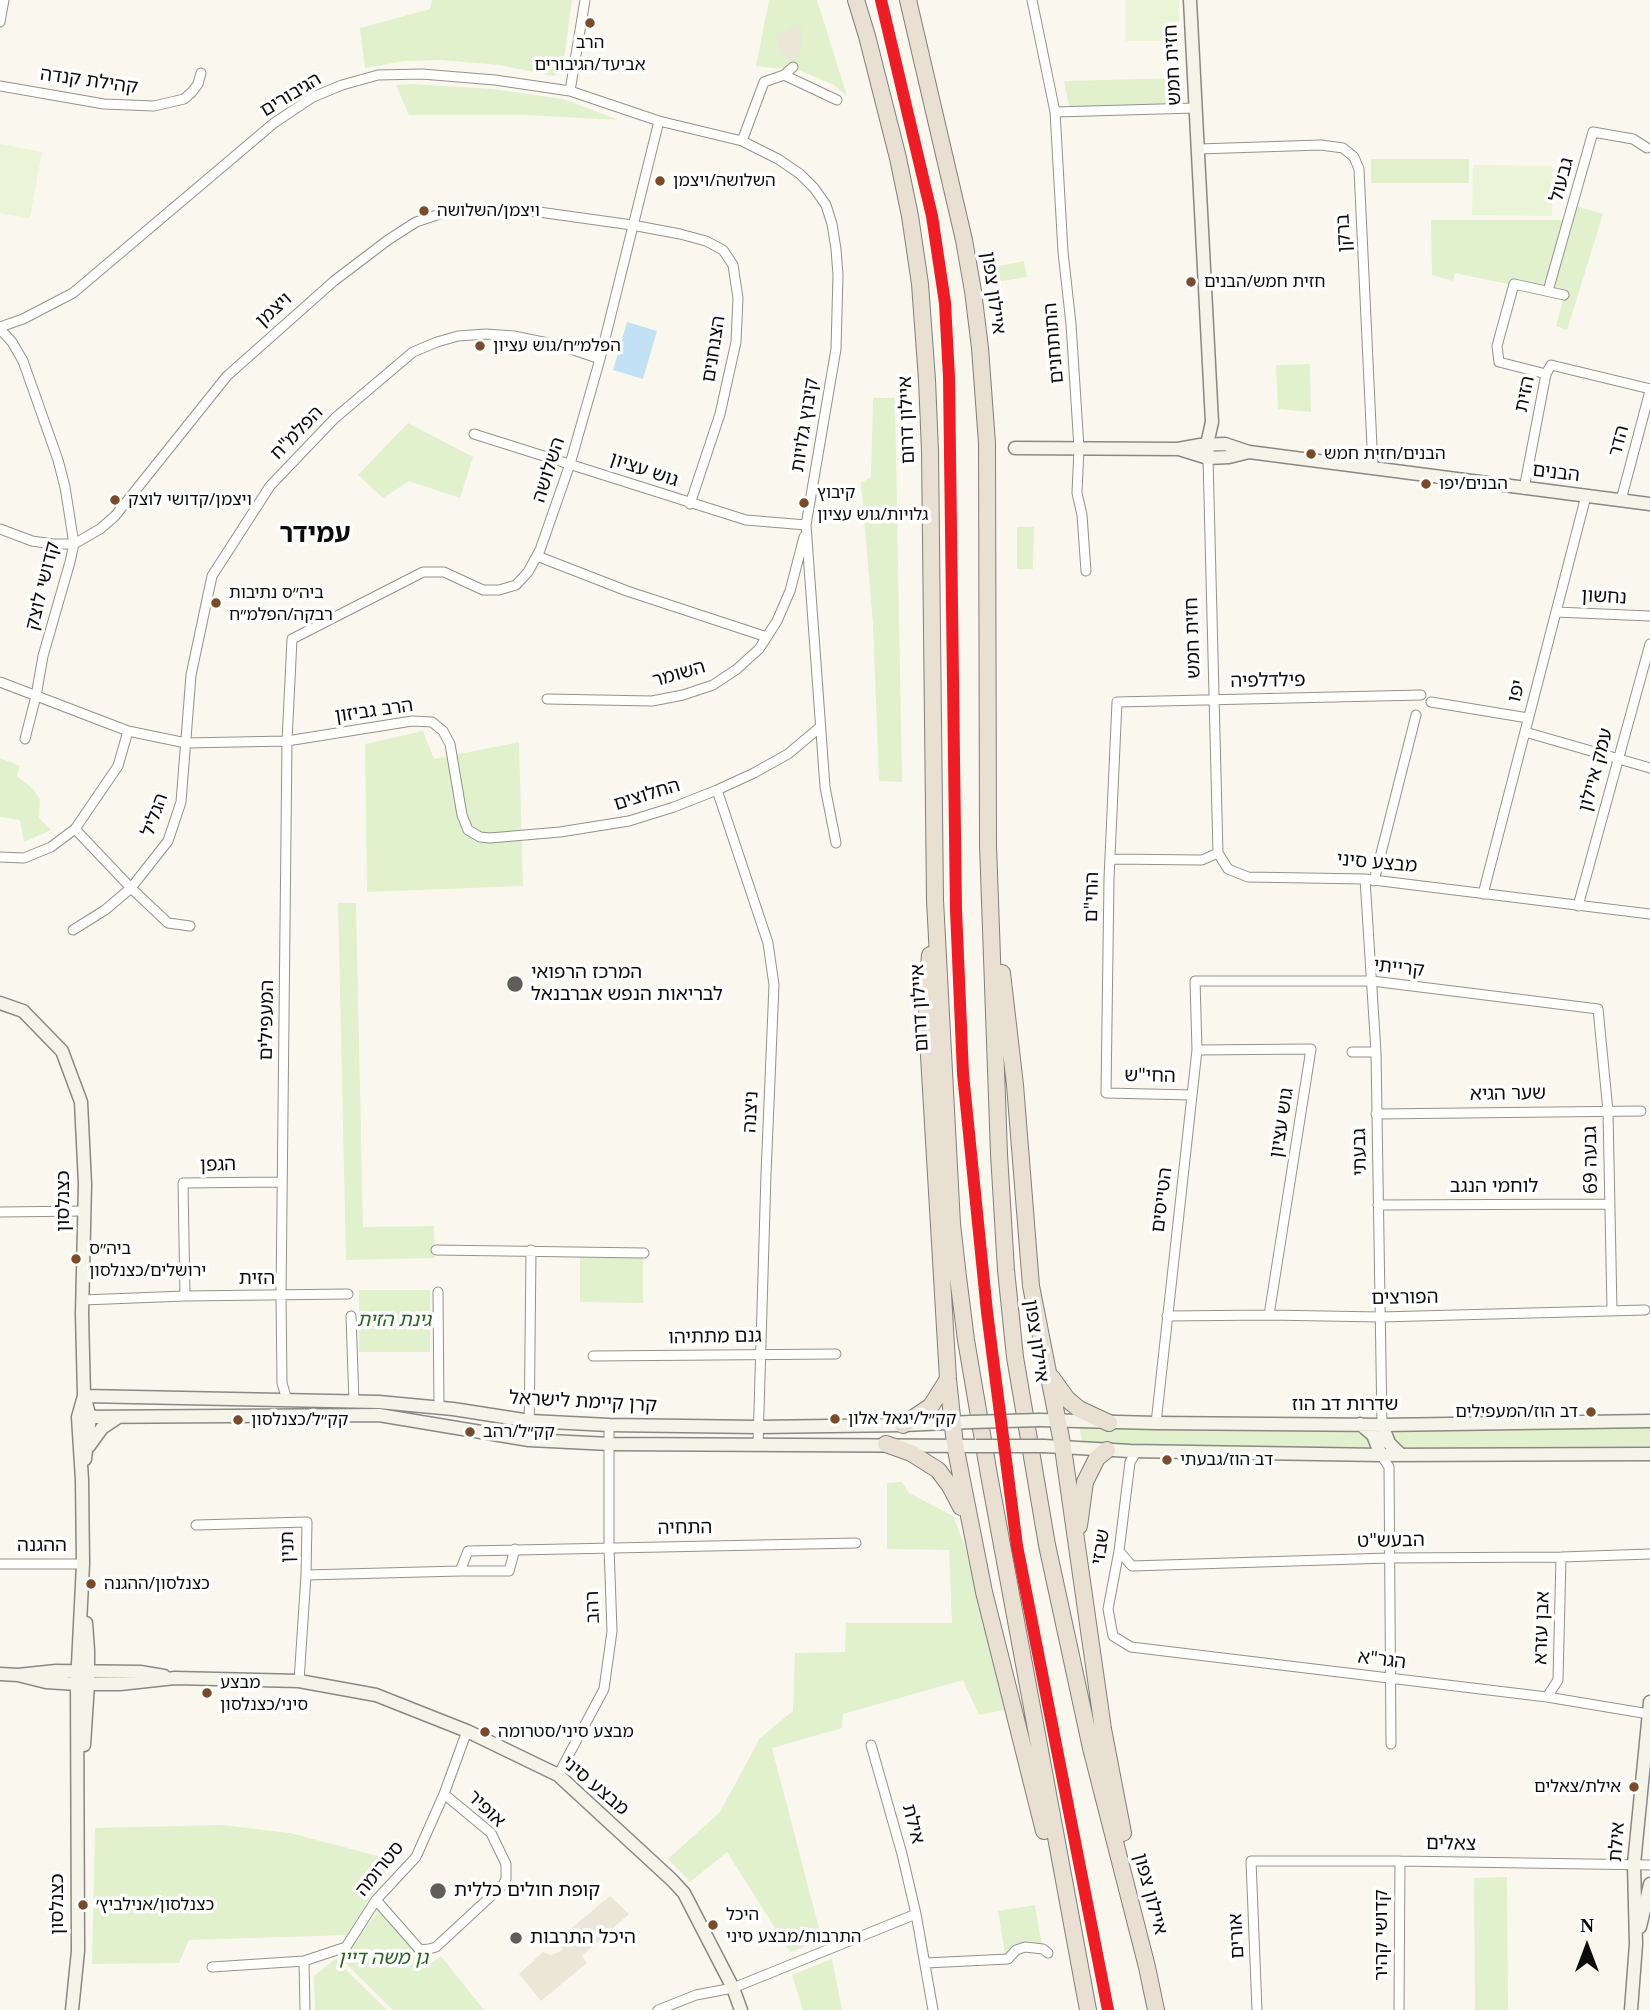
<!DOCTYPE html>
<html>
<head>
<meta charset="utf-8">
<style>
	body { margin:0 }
	#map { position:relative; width:1650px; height:2010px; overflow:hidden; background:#faf8ee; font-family:Georgia,serif }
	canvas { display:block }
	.north { position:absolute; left:1552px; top:1912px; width:70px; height:70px; -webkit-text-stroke:5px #fff; paint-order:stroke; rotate:0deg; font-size:19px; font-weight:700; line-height:28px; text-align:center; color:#0b0b0b }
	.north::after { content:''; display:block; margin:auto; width:24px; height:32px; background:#0b0b0b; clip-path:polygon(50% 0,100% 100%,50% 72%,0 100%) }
</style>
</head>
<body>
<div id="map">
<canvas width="1650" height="2010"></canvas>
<div class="north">N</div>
</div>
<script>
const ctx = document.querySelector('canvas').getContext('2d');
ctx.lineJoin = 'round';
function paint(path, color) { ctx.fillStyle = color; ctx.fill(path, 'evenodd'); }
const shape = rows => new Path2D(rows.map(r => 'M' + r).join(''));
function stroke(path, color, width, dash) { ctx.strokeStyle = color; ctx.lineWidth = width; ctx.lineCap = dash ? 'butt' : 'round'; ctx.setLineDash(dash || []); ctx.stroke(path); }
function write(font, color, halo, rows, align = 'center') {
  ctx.font = font + ' Georgia,"Noto Sans Hebrew",serif'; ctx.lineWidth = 7; ctx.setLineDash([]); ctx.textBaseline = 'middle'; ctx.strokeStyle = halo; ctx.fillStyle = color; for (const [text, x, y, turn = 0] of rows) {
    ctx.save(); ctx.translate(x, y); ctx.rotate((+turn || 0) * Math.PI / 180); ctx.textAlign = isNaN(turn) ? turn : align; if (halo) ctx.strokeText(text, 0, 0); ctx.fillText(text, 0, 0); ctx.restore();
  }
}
const green = shape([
	[432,0,572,0,563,67,559,73,553,76,499,65,441,60,404,61,365,68,360,28,430,9],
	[769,0,817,0,847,96,834,85,801,71,756,66],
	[1182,78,1183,103,1069,107,1064,81],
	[413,84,493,89,563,99,619,120,525,115,409,115,396,85],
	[1371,159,1469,159,1469,183,1371,183],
	[1573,205,1603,214,1567,330,1556,326,1564,296,1455,273,1453,281,1432,275,1431,220,1569,220],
	[1024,261,1027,277,997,282,994,267],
	[1310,364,1311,412,1278,409,1276,365],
	[873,398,895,398,902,782,879,781,873,624,861,483,871,477],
	[408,423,473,457,460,498,409,481,383,498,358,475],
	[1017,527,1034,527,1033,569,1017,569],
	[423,731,434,759,519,742,523,886,367,892,365,744],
	[0,758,20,766,17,776,32,788,40,799,39,818,51,830,24,842,20,820,0,817],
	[338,903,356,903,363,1227,434,1226,435,1258,346,1260],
	[580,1257,643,1258,643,1303,580,1302],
	[359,1290,430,1290,430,1352,359,1352],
	[1650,1421,1650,1454,1400,1454,1382,1425],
	[1079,1422,1360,1424,1381,1455,1083,1449],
	[902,1482,909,1493,953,1516,965,1546,1004,1710,979,1715,963,1680,843,1714,842,1728,772,1748,822,1940,790,1952,727,1852,690,1882,668,1859,720,1812,760,1738,793,1711,795,1653,845,1652,846,1623,952,1623,949,1550,887,1549,887,1483],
	[222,1825,290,1833,393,1860,347,1935,189,1940,179,1963,92,1964,95,1828],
	[1507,1877,1508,2010,1475,2010,1474,1878],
	[1035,1905,1042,1946,1030,1941,1014,1944,1005,1953,998,1911],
	[379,1910,429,1965,441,1956,484,2010,393,2010,342,1960],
	[335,1959,387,2010,315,2010,314,1976],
	[832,1959,842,2010,803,2010,792,1975]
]);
const pitch = shape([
	[1126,0,1179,0,1179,41,1126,41],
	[0,144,42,152,30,218,0,213],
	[1473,165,1552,166,1552,216,1472,215]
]);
const plaza = shape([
	[799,22,802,31,802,44,795,62,779,53,777,36],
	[610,1896,629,1914,582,1956,587,1963,541,2001,519,1974,543,1952,551,1955,561,1951,565,1943,563,1935]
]);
const water = shape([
	[627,322,657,331,643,379,613,370]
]);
const street = shape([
	[1032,0,1055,112,1063,252,1071,324,1079,448,1077,493,1082,515,1086,571],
	[0,22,4,0],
	[784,75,837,100],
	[0,86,104,104,154,106,184,99,192,92,198,84,201,73],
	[570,91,585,0],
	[1055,112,1195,108],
	[742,141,764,82,784,75,793,67],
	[1198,149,1321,145,1343,148,1354,157,1359,169,1373,468],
	[1548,291,1593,132,1633,139,1647,148],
	[0,327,23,319,73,293,274,123,313,97,342,85,378,75,422,74,495,80,570,91,659,121,742,141,778,159,800,174,814,188,826,205,832,224,836,249,838,275,836,349,806,525,825,787,836,843],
	[0,329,12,342,23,361,58,460,65,487,74,544,70,562,43,656,36,696,25,739],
	[1546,374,1499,362,1497,346,1514,284,1564,295],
	[474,434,746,520,806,525],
	[1208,458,1218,853],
	[1524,489,1546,374,1551,365,1650,389],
	[1621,500,1650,391],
	[0,529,32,541,53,544,74,544,100,529,115,516,227,376,334,281,388,240,416,222,443,213,481,209,539,212,632,225,680,234,706,241,723,250,733,265,738,298,736,342,720,414,690,504],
	[537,556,627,591,767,637],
	[1556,612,1650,616],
	[0,682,128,731,186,743,287,741,412,721,432,722,443,731,450,744,462,815,468,830,480,837,490,838,560,832,629,821,674,807,717,790,754,773,788,754,819,728],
	[547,699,652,701,683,695,713,685,737,669,759,649,777,621,790,591,804,537],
	[1431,702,1528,718],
	[1525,732,1650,768],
	[717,790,768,943,774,985,766,1174,758,1444],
	[75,829,131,888,168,923,190,926],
	[1218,853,1228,869,1248,877,1365,879,1650,914],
	[0,857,24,858,51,847,75,829,118,766,128,731],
	[1110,859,1202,860,1218,853],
	[1365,879,1376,1052,1382,1425],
	[1374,881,1416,715],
	[1483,894,1586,496],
	[1578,906,1650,644],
	[73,930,105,910,131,888,168,841,181,802,191,675,212,576,270,486,335,418,413,352,437,342,458,336,486,334,514,336,562,346,600,359],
	[1197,1050,1311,1049,1269,1315],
	[1352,1052,1376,1052],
	[1192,1095,1106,1093,1109,879,1117,702,1421,695],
	[1376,1114,1641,1111],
	[1378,1205,1609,1204],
	[0,1212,84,1211],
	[436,1250,644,1253],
	[438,1292,439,1408],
	[185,1296,183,1183,282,1182],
	[83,1300,185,1296,348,1294],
	[351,1316,354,1402],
	[1167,1316,1269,1315,1380,1317,1645,1310],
	[593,1356,836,1354],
	[287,1400,282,1383,281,1296,287,741,292,639,423,572,444,572,483,590,499,590,516,585,528,572,540,550,570,464,600,359,659,121],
	[1156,1423,1197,1050,1195,981,1372,981,1598,1009,1608,1111,1612,1310],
	[529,1440,531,1250],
	[1137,1451,1130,1462,1119,1551,1108,1609,1113,1636,1131,1647,1547,1697,1649,1714],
	[1381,1455,1389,1467,1391,1744],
	[196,1525,307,1522,306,1575,299,1681],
	[1119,1551,1132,1566,1389,1558,1561,1557,1650,1554],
	[0,1564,83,1564],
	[460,1571,509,1571,515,1549],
	[306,1575,460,1571,468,1551,856,1543],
	[1547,1697,1558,1680,1561,1557],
	[871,1745,902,1854,916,1914,933,2010],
	[558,1775,604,1689,612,1631,609,1547,609,1425],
	[376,1900,420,1950,429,1949,436,1947,503,1885,506,1879,506,1864,491,1833,444,1794],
	[304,1961,305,2010],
	[926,1963,1008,1959,1016,1950,1025,1947,1043,1949,1048,1953],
	[212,1967,304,1961,346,1947,376,1900,416,1857,444,1794,467,1731],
	[658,2010,696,1995,733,1988,916,1914],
	[1257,2010,1251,1861,1400,1861,1650,1865],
	[1399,2010,1400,1861]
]);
const secondary = shape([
	[1190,0,1212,422,1207,444,1208,458],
	[1015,448,1178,449,1200,445,1225,444,1249,452,1650,504],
	[1179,449,1208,458,1229,457,1249,452],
	[0,1003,23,1011,62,1051,81,1102,85,1184,82,1314,84,1396,90,1417,85,1459],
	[84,1396,379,1402,453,1409,530,1421,609,1425,758,1427,903,1425,971,1422],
	[78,1417,379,1415,529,1440,610,1444,976,1446],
	[1040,1420,1156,1423,1382,1425,1650,1421],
	[1360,1424,1373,1435,1381,1455],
	[1382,1425,1389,1443,1400,1454],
	[89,1446,102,1428,117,1418],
	[1044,1446,1130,1451,1381,1455,1650,1454],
	[0,1674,18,1675,56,1671,140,1672,164,1676],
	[18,1675,46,1682,77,1684,120,1684,175,1678,299,1681,376,1695,467,1731,558,1775,672,1880,684,1893,733,1988,741,2010],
	[84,1745,88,1684,88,1650,86,1623],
	[1640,1927,1650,1884],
	[72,2010,78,1951,77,1684,83,1564,82,1480,78,1417,84,1396],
	[1631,2010,1636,1944,1634,1864,1650,1702]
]);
const highway = shape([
	[856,0,867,36,898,158,910,216,920,284,927,380,930,451,935,900,952,1224,958,1277,966,1340,989,1475,1088,2010],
	[908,0,964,240,973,291,980,348,987,443,988,845,999,1154,1006,1270,1015,1357,1047,1545,1091,1748,1147,1967,1156,2010],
	[930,955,927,991,927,1022,948,1379,955,1445,984,1592,1044,1831],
	[1002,973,1015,1085,1031,1286,1063,1448,1103,1729,1123,1833],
	[1052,1378,1067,1399,1079,1409,1109,1423],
	[903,1425,931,1406,948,1379],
	[886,1444,911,1453,938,1470,950,1486,961,1507],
	[1079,1526,1085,1482,1097,1458,1107,1450]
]);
const secondaryBridge = shape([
	[971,1422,1040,1420],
	[976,1446,1044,1446]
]);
const rail1 = shape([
	[881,0,932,216,945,303,949,377,956,910,963,1074,987,1312,1017,1546,1108,2010]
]);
const markers = [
	[590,23,6,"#7a4b2a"],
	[660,181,6,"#7a4b2a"],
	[424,211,6,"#7a4b2a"],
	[1191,282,6,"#7a4b2a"],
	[480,346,6,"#7a4b2a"],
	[1311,454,6,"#7a4b2a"],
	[1426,484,6,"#7a4b2a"],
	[115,500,6,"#7a4b2a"],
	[804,503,6,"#7a4b2a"],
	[216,603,6,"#7a4b2a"],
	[515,984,9,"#5f5e5a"],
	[76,1259,6,"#7a4b2a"],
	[1591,1412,6,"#7a4b2a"],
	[835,1419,6,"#7a4b2a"],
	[238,1420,6,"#7a4b2a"],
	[470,1432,6,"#7a4b2a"],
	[1167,1460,6,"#7a4b2a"],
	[91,1584,6,"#7a4b2a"],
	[207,1693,6,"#7a4b2a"],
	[485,1732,6,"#7a4b2a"],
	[1634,1787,6,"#7a4b2a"],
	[438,1891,9,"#5f5e5a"],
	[83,1905,6,"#7a4b2a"],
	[713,1925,6,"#7a4b2a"],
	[516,1938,7,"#5f5e5a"]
];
const busNames = [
	["הרב",590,43,"center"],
	["אביעד/הגיבורים",590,65,"center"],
	["השלושה/ויצמן",673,181],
	["ויצמן/השלושה",437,211],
	["חזית חמש/הבנים",1204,282],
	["הפלמ״ח/גוש עציון",493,346],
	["הבנים/חזית חמש",1324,454],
	["הבנים/יפו",1439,484],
	["קיבוץ",817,493],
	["גלויות/גוש עציון",817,515],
	["ויצמן/קדושי לוצק",128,500],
	["ביה״ס נתיבות",229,593],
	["רבקה/הפלמ״ח",229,615],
	["ביה״ס",89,1249],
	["ירושלים/כצנלסון",89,1271],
	["דב הוז/המעפילים",1578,1412,"right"],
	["קק״ל/יגאל אלון",848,1419],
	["קק״ל/כצנלסון",251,1420],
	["קק״ל/רהב",483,1432],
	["דב הוז/גבעתי",1180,1460],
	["כצנלסון/ההגנה",104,1584],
	["מבצע",220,1683],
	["סיני/כצנלסון",220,1705],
	["מבצע סיני/סטרומה",498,1732],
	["אילת/צאלים",1621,1787,"right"],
	["כצנלסון/אנילביץ׳",96,1905],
	["היכל",726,1915],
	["התרבות/מבצע סיני",726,1937]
];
const streetNames = [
	["חזית חמש",1173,65,-93],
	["קהילת קנדה",89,81,8],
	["הגיבורים",291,95,-31],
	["גבעול",1562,180,-75],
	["ברקן",1344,233,-93],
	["איילון צפון",993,293,82],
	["ויצמן",274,310,-42],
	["התותחנים",1054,343,-95],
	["הצנחנים",714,349,-81],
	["הזית",1525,394,-78],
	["איילון דרום",907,420,-92],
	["קיבוץ גלויות",805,425,-81],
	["הפלמ\"ח",297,433,-46],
	["הדר",1619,441,-75],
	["השלושה",549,470,-72],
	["גוש עציון",644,470,19],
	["הבנים",1556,473,7],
	["קדושי לוצק",43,586,-76],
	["נחשון",1604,597,3],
	["חזית חמש",1193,638,-92],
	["השומר",679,674,-16],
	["פילדלפיה",1268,681,-1],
	["יפו",1517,691,-76],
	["הרב גביזון",374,711,-8],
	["עמק איילון",1596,770,-75],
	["החלוצים",647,795,-17],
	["הגליל",155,815,-70],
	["מבצע סיני",1377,863,5],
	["החי\"ם",1092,897,-89],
	["קרייתי",1399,968,6],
	["איילון דרום",920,1008,-93],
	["המעפילים",267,1020,-89],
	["החי\"ש",1150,1076,1],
	["שער הגיא",1508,1094,-1],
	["ניצנה",751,1112,-87],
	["גוש עציון",1282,1123,-81],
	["גבעתי",1360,1152,-91],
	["גבעה 69",1591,1160,-91],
	["הגפן",218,1165,-1],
	["לוחמי הנגב",1494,1187],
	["הטייסים",1162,1200,-83],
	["כצנלסון",64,1201,-90],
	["הזית",257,1279],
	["הפורצים",1405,1298,-1],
	["גנם מתתיהו",715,1337,-1],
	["איילון צפון",1036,1341,82],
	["קרן קיימת לישראל",583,1402,3],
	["שדרות דב הוז",1345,1405],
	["התחיה",685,1528,-1],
	["הבעש\"ט",1391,1541,-1],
	["ההגנה",42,1546],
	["תנין",288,1547,-91],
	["שבזי",1101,1547,-81],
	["רהב",593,1607,-92],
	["אבן עזרא",1542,1628,-88],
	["הגר\"א",1382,1660,7],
	["מבצע סיני",595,1786,40],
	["אופיר",486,1809,44],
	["אילת",913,1824,75],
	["אילת",1617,1842,-86],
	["צאלים",1451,1844,1],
	["סטרומה",380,1869,-51],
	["איילון צפון",1150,1894,75],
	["כצנלסון",58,1904,-90],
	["קדושי קהיר",1382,1935,-90],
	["אורים",1237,1936,-93]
];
const poiNames = [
	["המרכז הרפואי",531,973],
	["לבריאות הנפש אברבנאל",531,995],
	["קופת חולים כללית",454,1891],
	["היכל התרבות",530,1938]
];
const parkNames = [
	["גינת הזית",394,1321],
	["גן משה דיין",383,1959]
];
const districtNames = [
	["עמידר",315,535]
];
paint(green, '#e1f0cd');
paint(pitch, '#ebf4d7');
paint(plaza, '#eae7d9');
paint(water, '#c3e1f5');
stroke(street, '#93928d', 11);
stroke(secondary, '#898884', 15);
stroke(highway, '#807f7a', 18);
stroke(street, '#fefefc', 9);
stroke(secondary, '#f4f4e8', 12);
stroke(highway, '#eadfd3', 16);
stroke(secondaryBridge, '#898884', 15, []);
stroke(secondaryBridge, '#f4f4e8', 12);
stroke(rail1, '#ed1d26', 12);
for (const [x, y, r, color] of markers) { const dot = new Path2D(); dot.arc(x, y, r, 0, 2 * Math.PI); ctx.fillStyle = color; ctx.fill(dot); stroke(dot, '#fff', 2.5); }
write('17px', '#0b0b0b', '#fff', busNames, 'left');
write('19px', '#0b0b0b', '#fff', streetNames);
write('19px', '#0b0b0b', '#fff', poiNames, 'left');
write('italic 19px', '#25641a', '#fff', parkNames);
write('bold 26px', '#0b0b0b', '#fff', districtNames);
</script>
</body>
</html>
